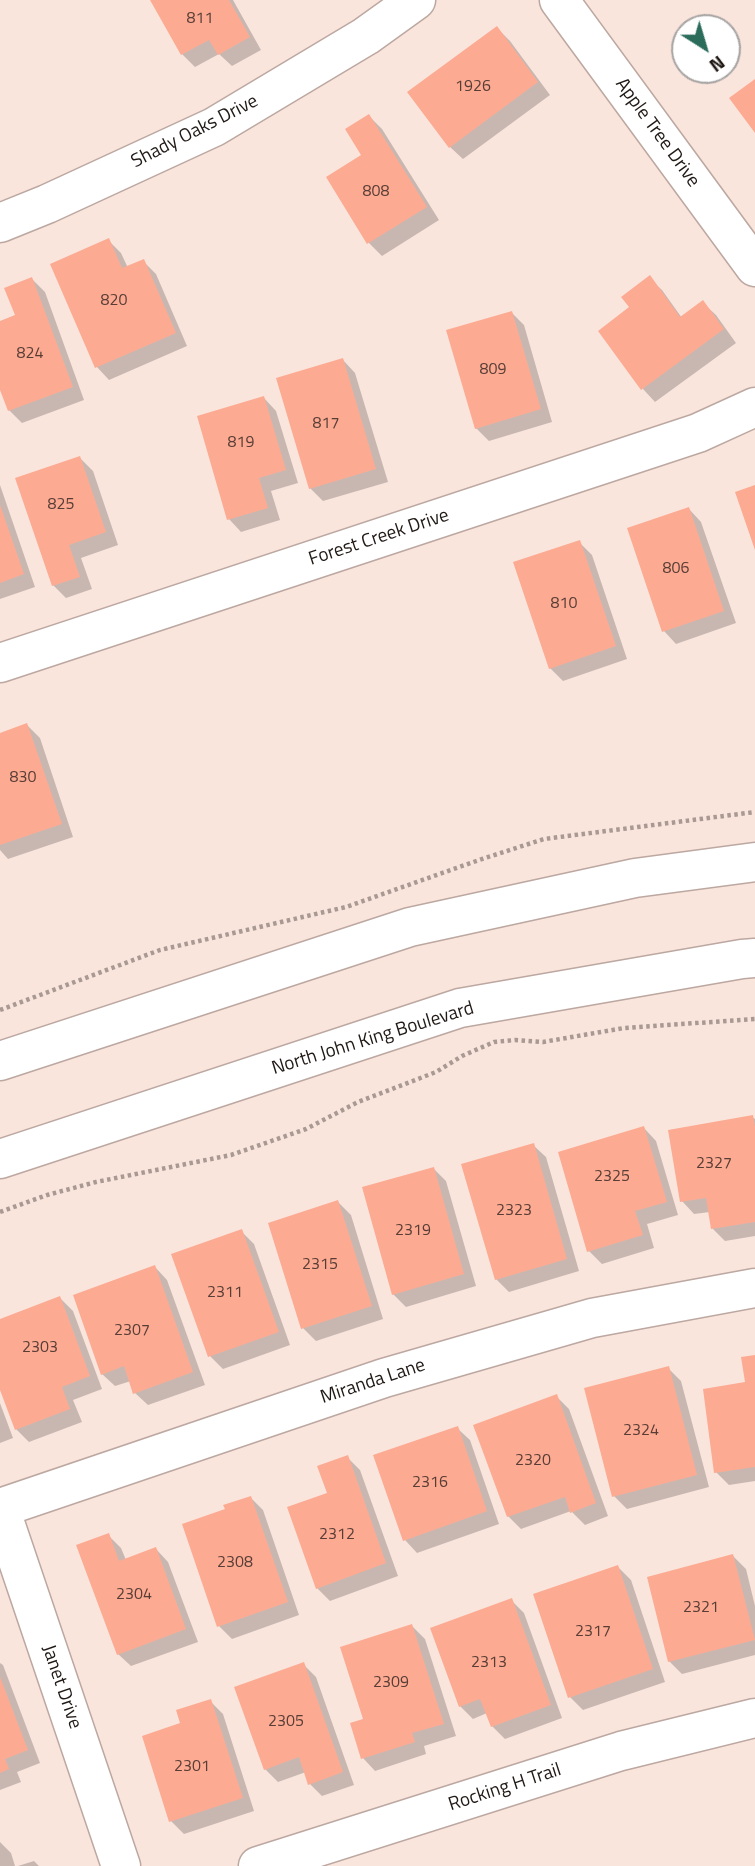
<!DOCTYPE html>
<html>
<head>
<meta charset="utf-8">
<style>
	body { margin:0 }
	#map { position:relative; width:755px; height:1866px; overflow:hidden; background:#fae5dd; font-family:"Titillium Web",sans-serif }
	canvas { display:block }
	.north { position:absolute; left:671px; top:14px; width:70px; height:70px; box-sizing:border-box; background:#fff; border:2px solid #a6a3a2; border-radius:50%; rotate:143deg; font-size:19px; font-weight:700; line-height:28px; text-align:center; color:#201916 }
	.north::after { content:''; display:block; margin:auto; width:24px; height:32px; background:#2b6c5b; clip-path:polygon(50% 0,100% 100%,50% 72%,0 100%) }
</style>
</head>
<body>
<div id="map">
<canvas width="755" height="1866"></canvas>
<div class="north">N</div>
</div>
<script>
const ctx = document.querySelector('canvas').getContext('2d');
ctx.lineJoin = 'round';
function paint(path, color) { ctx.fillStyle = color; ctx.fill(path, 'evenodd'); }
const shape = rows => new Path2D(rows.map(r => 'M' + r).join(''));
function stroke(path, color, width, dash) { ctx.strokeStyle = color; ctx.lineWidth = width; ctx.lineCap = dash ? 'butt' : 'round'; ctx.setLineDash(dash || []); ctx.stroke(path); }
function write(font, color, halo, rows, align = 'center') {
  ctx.font = font + ' "Titillium Web",sans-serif'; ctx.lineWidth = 5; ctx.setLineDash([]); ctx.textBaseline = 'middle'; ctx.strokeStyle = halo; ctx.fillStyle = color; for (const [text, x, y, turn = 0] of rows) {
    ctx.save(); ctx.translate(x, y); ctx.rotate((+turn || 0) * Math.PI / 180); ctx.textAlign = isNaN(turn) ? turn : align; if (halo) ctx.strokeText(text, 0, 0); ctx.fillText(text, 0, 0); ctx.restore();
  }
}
const shadow = shape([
	[152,0,233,0,261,50,232,66,219,54,195,67,182,54],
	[497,28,510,41,550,95,463,159,450,147],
	[369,116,382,129,439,220,382,256,369,243,328,178,363,155],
	[109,241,121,253,128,268,143,261,156,274,187,346,109,380,97,367],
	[649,278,662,290,682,318,703,303,716,315,736,343,655,402,643,389,600,332,632,308],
	[32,279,45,292,84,400,22,423,9,410,0,385,0,323,17,316],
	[511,312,524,325,552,422,489,441,476,428],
	[343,360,355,373,388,482,323,501,310,488],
	[264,398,276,411,298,483,271,491,280,520,241,532,229,519],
	[80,458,93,471,118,545,81,558,92,589,66,598,53,585],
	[0,485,35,587,0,599],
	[689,509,701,522,736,623,676,644,664,631],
	[579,542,592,555,627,659,563,681,550,668],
	[27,725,40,738,73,837,8,859,0,850,0,735],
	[752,1117,755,1119,755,1236,725,1241,713,1229,710,1212,694,1214,682,1201],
	[644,1128,656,1141,678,1215,647,1224,654,1248,602,1264,589,1251],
	[533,1145,546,1157,579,1271,509,1292,496,1279],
	[433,1168,446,1181,476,1286,406,1307,393,1294],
	[338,1202,351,1215,383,1319,316,1341,303,1328],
	[241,1231,254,1244,290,1345,223,1369,210,1356],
	[155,1267,167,1280,205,1385,148,1405,135,1393,131,1381,115,1386,102,1374],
	[60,1298,73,1311,102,1389,73,1400,82,1422,29,1442,16,1429,0,1385,0,1321],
	[755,1357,755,1481,729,1485,716,1472],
	[668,1368,681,1381,709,1487,627,1509,614,1496],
	[556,1396,569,1409,608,1516,585,1525,571,1511,521,1529,508,1516],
	[0,1403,13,1438,0,1443],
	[457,1428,470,1440,499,1524,417,1553,405,1540],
	[347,1457,360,1470,398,1576,330,1601,317,1588],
	[251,1498,263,1510,299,1615,232,1639,219,1626],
	[108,1535,121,1548,126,1560,156,1549,168,1562,198,1642,131,1666,118,1654],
	[733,1556,746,1569,755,1606,755,1655,682,1674,669,1661],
	[618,1567,631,1580,665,1682,583,1710,570,1697],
	[511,1600,524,1613,562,1718,505,1739,492,1726,487,1713,473,1719,460,1706],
	[412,1626,425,1639,456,1736,424,1746,426,1754,375,1771,363,1758,365,1720],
	[0,1663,3,1665,40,1763,17,1772,21,1782,0,1790],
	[303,1664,316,1677,354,1785,322,1796,310,1784,306,1772,278,1782,265,1769],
	[210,1701,223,1714,254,1811,184,1834,171,1821,182,1724],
	[0,1842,11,1853,15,1866,0,1866],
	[34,1861,39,1866,18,1866]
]);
const building = shape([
	[150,0,229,0,250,37,218,55,209,40,181,55],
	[497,26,538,82,449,148,407,92],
	[755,79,755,133,729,98],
	[369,114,427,207,367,244,326,177,361,155,345,129],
	[109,238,122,268,144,259,176,333,95,368,50,264],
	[650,275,680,317,703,300,724,329,641,390,598,331,629,307,621,297],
	[32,277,73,387,8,411,0,390,0,321,15,315,4,288],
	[512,311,541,409,475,429,446,330],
	[343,358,376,469,309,489,276,378],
	[264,396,286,470,259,478,268,508,227,520,197,416],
	[80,456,106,532,69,545,80,577,52,586,15,478],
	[755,485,755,550,735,492],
	[0,505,24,574,0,583],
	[689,507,724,611,662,632,627,528],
	[580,540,616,646,549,669,513,562],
	[27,723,62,824,0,845,0,733],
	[753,1115,755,1127,755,1222,711,1229,706,1198,680,1202,668,1130],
	[644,1126,667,1202,635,1211,643,1235,587,1252,558,1152],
	[534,1143,567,1259,495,1280,461,1164],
	[434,1167,464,1274,392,1295,362,1187],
	[338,1200,372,1306,301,1329,268,1223],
	[242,1229,279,1332,208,1357,171,1254],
	[155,1265,193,1372,133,1394,124,1366,101,1375,73,1295],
	[60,1296,90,1376,62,1387,70,1409,15,1430,0,1390,0,1319],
	[755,1355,755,1467,714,1473,703,1389,745,1382,741,1357],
	[669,1366,697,1475,612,1497,584,1388],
	[557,1394,596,1503,570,1513,565,1497,507,1517,473,1425],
	[458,1426,487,1511,403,1541,373,1455],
	[348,1455,386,1563,316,1589,287,1507,327,1493,317,1466],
	[251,1496,288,1602,217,1627,182,1524,225,1509,223,1505],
	[109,1533,119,1561,156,1547,186,1629,117,1655,76,1545],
	[733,1554,755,1640,668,1662,647,1577],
	[618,1565,653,1669,568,1698,533,1594],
	[512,1598,551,1705,491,1727,480,1699,459,1707,430,1628],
	[412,1624,444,1724,412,1733,415,1742,361,1759,350,1723,363,1719,340,1647],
	[304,1662,343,1772,308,1785,299,1757,264,1770,234,1687],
	[0,1677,28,1750,5,1759,9,1769,0,1773],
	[211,1699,243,1798,169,1822,142,1736,180,1723,176,1710]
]);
const path = shape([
	[0,1010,160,950,346,907,482,859,544,839,755,812],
	[0,1212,47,1195,96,1182,231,1155,306,1129,358,1102,436,1072,462,1056,494,1042,515,1040,543,1042,624,1028,755,1019]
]);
const minor = shape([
	[559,0,755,267],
	[0,223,47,204,214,127,366,36,416,0],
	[0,663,698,433,755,407],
	[121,1866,0,1508,384,1378,592,1318,755,1288],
	[258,1866,621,1751,755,1718]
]);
const major = shape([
	[0,1061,410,927,635,878,755,862],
	[0,1159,460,1008,742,959,755,958]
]);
const numberNames = [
	["811",200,19],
	["1926",473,87],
	["808",376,192],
	["820",114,301],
	["824",30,354],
	["809",493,370],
	["817",326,424],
	["819",241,443],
	["825",61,505],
	["806",676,569],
	["810",564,604],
	["830",23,778],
	["2327",714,1164],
	["2325",612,1177],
	["2323",514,1211],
	["2319",413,1231],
	["2315",320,1265],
	["2311",225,1293],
	["2307",132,1331],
	["2303",40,1348],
	["2324",641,1431],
	["2320",533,1461],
	["2316",430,1483],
	["2312",337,1535],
	["2308",235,1563],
	["2304",134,1595],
	["2321",701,1608],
	["2317",593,1632],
	["2313",489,1663],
	["2309",391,1683],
	["2305",286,1722],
	["2301",192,1767]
];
const streetNames = [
	["Shady Oaks Drive",195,132,-27],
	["Apple Tree Drive",657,133,54],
	["Forest Creek Drive",379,538,-18],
	["North John King Boulevard",373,1039,-17],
	["Miranda Lane",373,1382,-18],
	["Janet Drive",61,1687,71],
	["Rocking H Trail",505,1788,-18]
];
paint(shadow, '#0003');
paint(building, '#fcaa92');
stroke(minor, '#bca8a1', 41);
stroke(major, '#bca8a1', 41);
stroke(path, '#a89993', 4.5, [3.5, 3.5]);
stroke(minor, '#fff', 38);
stroke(major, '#fff', 38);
write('16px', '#573d35', null, numberNames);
write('19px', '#201916', '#fff', streetNames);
</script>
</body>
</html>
